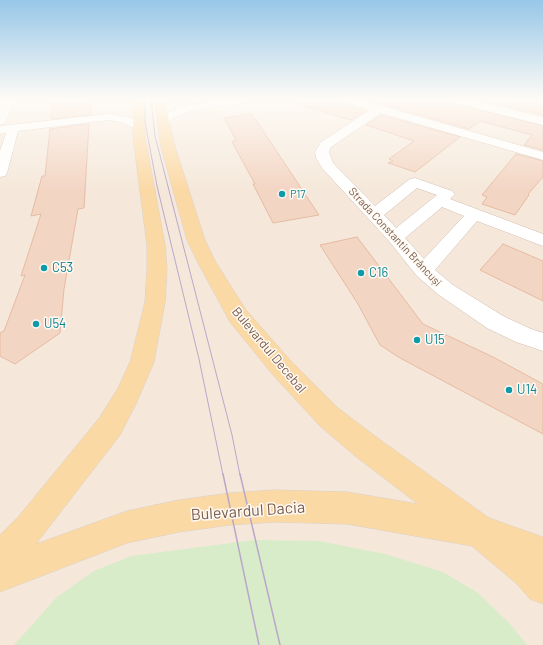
<!DOCTYPE html>
<html>
<head>
<meta charset="utf-8">
<style>
	body { margin:0 }
	canvas { display:block; background:#fdf6ec }
</style>
</head>
<body>
<canvas width="543" height="645"></canvas>
<script>
const ctx = document.querySelector('canvas').getContext('2d');
ctx.lineJoin = 'round';
function paint(path, color) { ctx.fillStyle = color; ctx.fill(path, 'evenodd'); }
const shape = rows => new Path2D(rows.map(r => 'M' + r).join(''));
function stroke(path, color, width, dash) { ctx.strokeStyle = color; ctx.lineWidth = width; ctx.lineCap = dash ? 'butt' : 'round'; ctx.setLineDash(dash || []); ctx.stroke(path); }
function write(font, color, halo, rows, align = 'center') {
  ctx.font = font + ' Barlow,sans-serif'; ctx.lineWidth = 3; ctx.setLineDash([]); ctx.textBaseline = 'middle'; ctx.strokeStyle = halo; ctx.fillStyle = color; for (const [text, x, y, turn = 0] of rows) {
    ctx.save(); ctx.translate(x, y); ctx.rotate((+turn || 0) * Math.PI / 180); ctx.textAlign = isNaN(turn) ? turn : align; if (halo) ctx.strokeText(text, 0, 0); ctx.fillText(text, 0, 0); ctx.restore();
  }
}
const residential = shape([
	[0,99,543,99,543,645,0,645]
]);
const green = shape([
	[254,540,319,541,385,554,443,572,478,593,510,624,527,645,14,645,57,597,94,571,131,556]
]);
const building = shape([
	[53,99,91,99,90,115,51,119,53,99],
	[300,99,338,99,340,102,366,111,351,120,299,105,300,99],
	[364,99,445,99,447,102,543,126,543,150,524,145,532,135,480,121,469,129,364,99],
	[474,99,543,99,543,115,474,99],
	[252,114,295,179,319,215,273,223,253,184,255,184,232,142,236,140,224,118,252,114],
	[381,115,460,137,415,172,388,163,393,161,389,159,414,141,366,125,381,115],
	[89,124,84,208,78,209,64,289,60,333,15,364,0,356,0,333,4,331,25,275,21,276,41,214,31,216,42,176,45,176,50,129,89,124],
	[516,154,543,161,543,177,528,194,529,195,515,215,482,204,487,197,482,195,516,154],
	[357,237,423,324,493,357,543,384,543,434,400,358,380,345,358,304,320,245,357,237],
	[503,244,543,261,543,301,480,270,503,244]
]);
const street = shape([
	[4,99,14,99,6,121,4,123,0,125,0,107,4,99],
	[225,99,254,99,249,102,191,111,173,118,167,125,163,126,159,125,157,122,165,114,184,106,225,99],
	[339,99,357,99,543,152,543,160,381,113,331,147,329,152,333,163,375,206,410,179,415,178,452,191,455,194,450,199,543,234,543,246,477,221,435,270,453,285,503,316,531,329,543,333,543,351,516,342,487,328,439,295,417,276,389,241,322,168,316,158,315,152,321,142,370,110,340,101,339,99],
	[417,188,437,195,396,228,384,215,417,188],
	[442,207,464,216,424,259,405,238,442,207],
	[446,99,466,99,543,117,543,125,447,101,446,99],
	[109,114,128,117,142,123,144,126,142,129,138,130,121,122,109,120,18,131,7,173,5,176,0,177,0,151,6,133,0,134,0,126,109,114]
]);
const primary = shape([
	[134,99,144,99,145,137,165,245,167,269,165,302,154,362,136,404,120,435,36,544,127,511,179,500,230,493,274,490,347,492,418,504,355,456,320,426,273,375,230,322,197,261,187,240,161,147,154,99,164,99,175,147,205,240,215,261,246,310,291,361,338,408,375,436,489,518,543,537,543,604,530,599,517,584,472,546,347,524,274,522,230,525,179,532,127,543,0,592,0,535,19,516,100,417,118,388,130,362,145,302,147,269,147,245,133,137,134,99]
]);
const tramFar1 = shape([
	[145,99,145,122,157,186,199,359,223,475],
	[151,99,155,136,232,435,240,475]
]);
const tram = shape([
	[223,474,259,645],
	[240,474,280,645]
]);
const markers = [
	[282,194,4,"#0f9aa8"],
	[44,268,4,"#0f9aa8"],
	[361,273,4,"#0f9aa8"],
	[36,324,4,"#0f9aa8"],
	[417,340,4,"#0f9aa8"],
	[509,390,4,"#0f9aa8"]
];
const farCulturenames = [
	["P17",290,194]
];
const farStreetnames = [
	["Strada Constantin Brâncuși",395,237,47]
];
const cultureNames = [
	["C53",52,268],
	["C16",369,273],
	["U54",44,324],
	["U15",425,340],
	["U14",517,390]
];
const streetNames = [
	["Bulevardul Decebal",269,350,50]
];
const nearStreetnames = [
	["Bulevardul Dacia",248,511,-4]
];
paint(residential, '#f5e8da');
paint(green, '#d8ecc9');
paint(building, '#f3d5c3');
stroke(building, '#e6bba3', 1);
stroke(street, '#d1beb0', 1);
stroke(primary, '#dad1cd', 1);
paint(street, '#fff');
paint(primary, '#fbd9a5');
stroke(tramFar1, '#b9a8c9', 1);
stroke(tram, '#b9a8c9', 1.5);
const sky = ctx.createLinearGradient(0, 0, 0, 190);
sky.addColorStop(0, '#97c7e8');
sky.addColorStop(0.52, '#fefbf6');
sky.addColorStop(1, '#fefbf600');
ctx.fillStyle = sky;
ctx.fillRect(0, 0, 543, 190);
for (const [x, y, r, color] of markers) { const dot = new Path2D(); dot.arc(x, y, r, 0, 2 * Math.PI); ctx.fillStyle = color; ctx.fill(dot); stroke(dot, '#fffaf3', 1.5); }
write('11px', '#0d838f', '#fffaf3', farCulturenames, 'left');
write('11px', '#7a5c4d', '#fffaf3', farStreetnames);
write('13px', '#0d838f', '#fffaf3', cultureNames, 'left');
write('13px', '#7a5c4d', '#fffaf3', streetNames);
write('16px', '#7a5c4d', '#fffaf3', nearStreetnames);
</script>
</body>
</html>
